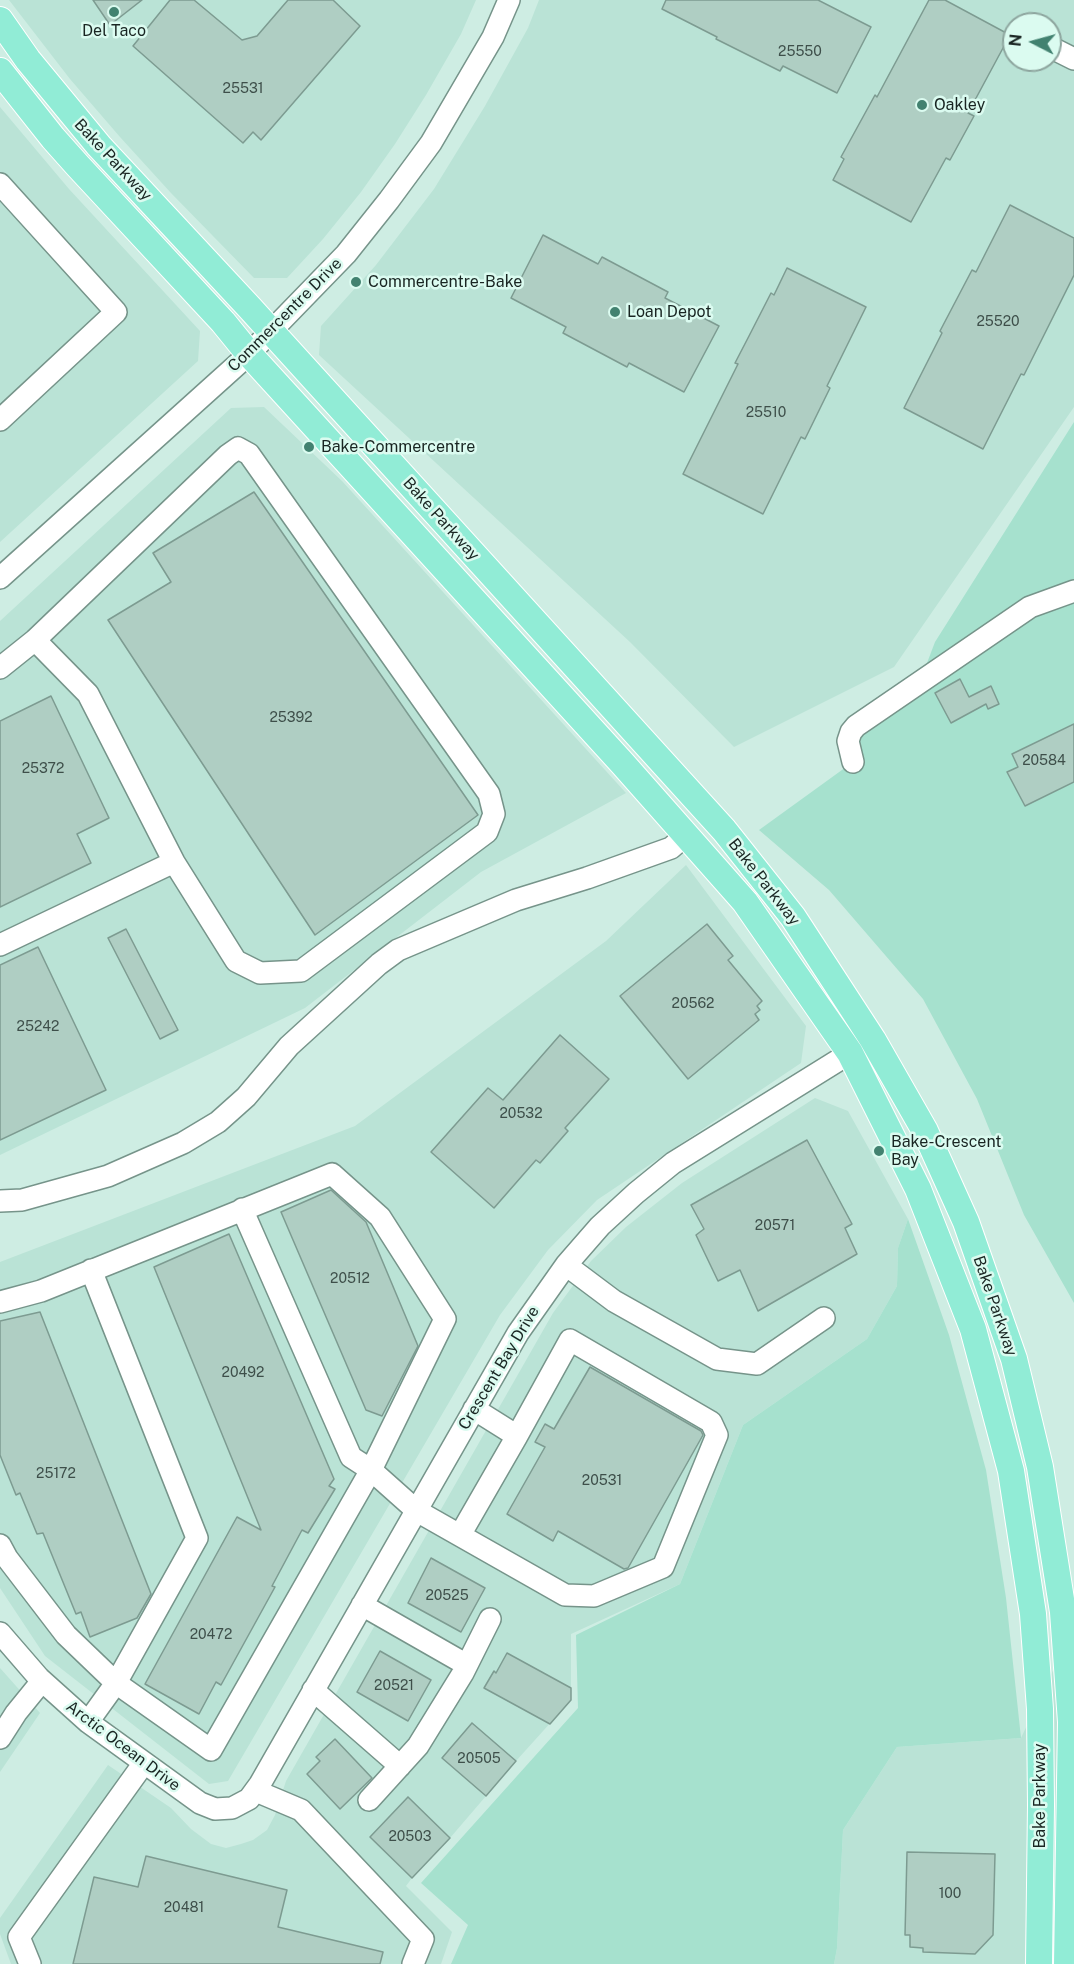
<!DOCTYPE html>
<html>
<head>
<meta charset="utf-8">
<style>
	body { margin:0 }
	#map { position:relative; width:1074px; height:1964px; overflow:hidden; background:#ceede3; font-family:"Public Sans",sans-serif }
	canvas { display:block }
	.north { position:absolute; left:1002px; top:12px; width:60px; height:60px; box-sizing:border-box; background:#dbfbf0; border:2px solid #8da59e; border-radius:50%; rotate:276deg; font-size:16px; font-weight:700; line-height:24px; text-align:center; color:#192522 }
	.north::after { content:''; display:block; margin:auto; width:21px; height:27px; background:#428270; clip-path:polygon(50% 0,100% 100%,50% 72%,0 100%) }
</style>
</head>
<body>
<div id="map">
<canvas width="1074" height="1964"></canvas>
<div class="north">N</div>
</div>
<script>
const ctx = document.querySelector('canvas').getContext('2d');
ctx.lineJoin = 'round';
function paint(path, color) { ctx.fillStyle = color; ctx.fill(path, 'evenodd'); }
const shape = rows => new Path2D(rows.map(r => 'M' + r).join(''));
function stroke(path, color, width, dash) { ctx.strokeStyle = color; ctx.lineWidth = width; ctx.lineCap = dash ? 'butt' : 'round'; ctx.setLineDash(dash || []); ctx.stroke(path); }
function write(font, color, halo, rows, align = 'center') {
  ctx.font = font + ' "Public Sans",sans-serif'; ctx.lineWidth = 5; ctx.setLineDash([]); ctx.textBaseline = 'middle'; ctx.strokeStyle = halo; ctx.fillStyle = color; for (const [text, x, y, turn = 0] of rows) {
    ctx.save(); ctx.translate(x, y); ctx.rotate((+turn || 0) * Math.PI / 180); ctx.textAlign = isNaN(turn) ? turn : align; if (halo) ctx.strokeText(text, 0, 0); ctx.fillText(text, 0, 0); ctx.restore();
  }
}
const built = shape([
	[9,0,476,0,461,34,426,95,395,144,361,192,323,239,287,278,254,278,171,193,120,137,70,79],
	[539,0,1074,0,1074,407,894,667,734,747,630,642,319,355,321,326,376,265,434,189,485,106,528,28],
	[1014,24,1050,24,1050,60,1014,60],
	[0,107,69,189,200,331,198,361,0,542],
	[264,407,342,481,626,793,481,872,305,1008,0,1155,0,621,231,408],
	[686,865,806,1026,801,1063,597,1200,548,1250,500,1315,228,1781,209,1784,45,1656,0,1588,0,1262,355,1126,606,941],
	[815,1098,848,1111,908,1219,898,1248,897,1286,867,1339,743,1425,680,1584,571,1634,571,1700,516,1761,450,1838,412,1878,406,1886,452,1932,441,1964,11,1964,0,1934,0,1918,108,1765,171,1808,191,1829,211,1844,226,1848,241,1844,253,1840,267,1830,275,1815,286,1781,553,1313,591,1261,626,1227,682,1183],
	[1074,1626,1074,1964,834,1964,837,1948,843,1830,897,1747,1021,1738],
	[0,1668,40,1713,0,1772]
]);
const green = shape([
	[1074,422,1074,1303,1024,1215,977,1099,923,999,829,890,759,830,853,762,848,741,919,684,935,642],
	[908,1219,949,1335,986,1470,1006,1598,1021,1738,897,1747,843,1830,837,1948,834,1964,451,1964,468,1925,421,1883,578,1708,576,1635,680,1584,743,1425,867,1339,897,1286,898,1248]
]);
const building = shape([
	[93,0,142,0,110,25,93,0],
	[170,0,194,0,242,40,257,36,288,0,333,0,360,26,261,140,253,132,243,143,133,46,170,0],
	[666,0,818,0,871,27,837,93,783,66,780,71,716,39,717,37,662,9,666,0],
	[929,0,945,0,1010,35,968,113,974,116,950,160,946,158,911,222,833,180,844,159,841,157,875,95,877,97,929,0],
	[1010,205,1074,238,1074,275,1024,375,1021,374,983,449,904,408,942,333,940,331,972,270,976,272,1010,205],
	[543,235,598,264,602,257,668,292,665,298,719,326,684,392,629,363,627,367,563,333,566,327,511,298,543,235],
	[787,268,866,307,827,386,830,388,805,439,801,437,763,514,683,474,738,364,735,363,749,336,771,293,774,295,787,268],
	[254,492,478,815,315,935,108,620,171,582,153,553,254,492],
	[960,679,969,697,991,686,999,704,988,709,986,704,951,723,935,693,960,679],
	[51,696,109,818,77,834,91,863,0,907,0,721,51,696],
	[1074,724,1074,782,1025,806,1007,772,1018,767,1012,754,1074,724],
	[707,924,733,956,728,960,762,1001,757,1006,760,1010,755,1014,759,1020,688,1079,620,996,707,924],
	[126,929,178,1030,160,1039,108,938,126,929],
	[38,947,106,1090,0,1140,0,965,38,947],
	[560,1035,609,1079,565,1128,568,1131,540,1163,536,1160,494,1208,431,1152,488,1088,503,1100,560,1035],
	[807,1140,852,1224,845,1228,857,1254,758,1311,740,1270,718,1281,696,1235,704,1229,691,1205,807,1140],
	[331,1190,366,1222,418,1346,382,1416,366,1410,281,1212,331,1190],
	[229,1234,334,1479,329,1486,335,1489,308,1533,302,1530,272,1586,275,1587,221,1685,216,1682,199,1714,145,1684,237,1517,261,1530,154,1267,229,1234],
	[40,1312,151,1594,137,1618,90,1637,81,1612,76,1614,43,1533,37,1534,20,1493,16,1495,0,1455,0,1321,40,1312],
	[590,1367,701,1431,703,1435,628,1568,624,1569,558,1531,553,1541,507,1514,545,1447,535,1442,545,1424,554,1429,590,1367],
	[431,1558,485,1588,461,1632,408,1603,431,1558],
	[380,1651,431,1680,408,1721,357,1692,380,1651],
	[507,1653,571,1688,571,1700,550,1724,484,1688,494,1671,496,1673,507,1653],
	[472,1723,516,1761,486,1796,442,1758,472,1723],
	[335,1739,372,1778,340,1809,307,1774,320,1761,316,1757,335,1739],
	[408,1797,450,1838,412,1878,370,1837,408,1797],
	[907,1852,995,1854,993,1935,975,1954,923,1952,923,1948,910,1947,910,1935,905,1935,907,1852],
	[146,1856,287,1890,278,1927,383,1952,380,1964,73,1964,94,1877,138,1887,146,1856]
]);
const minor = shape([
	[1050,47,1074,59],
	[0,184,116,312,0,420],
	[0,578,249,354,346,254,389,200,431,143,493,37,509,0],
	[0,668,35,640,228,455,238,448,249,454,489,794,494,814,487,832,301,971,260,973,236,961,174,862,88,694,35,640],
	[853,762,848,741,851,732,856,726,1030,607,1074,591],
	[0,945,174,862],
	[0,1201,22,1200,108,1176,183,1143,218,1122,246,1097,289,1046,379,964,398,950,516,900,587,878,671,848,686,835],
	[242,1209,351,1457,371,1470,417,1511,565,1595,594,1596,663,1567,717,1435,711,1422,570,1340,517,1436],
	[566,1265,614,1301,717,1359,757,1364,824,1318],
	[0,1302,41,1291,332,1174,380,1217,445,1319,371,1470,211,1750,116,1683,66,1635,7,1558,0,1545],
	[460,1535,517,1436,474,1409],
	[362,1605,467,1665],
	[0,1633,39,1678,88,1722,200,1803,215,1809,232,1808,249,1799,260,1784,518,1333,566,1265,600,1226,636,1193,673,1163,850,1053],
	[313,1690,400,1766],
	[88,1722,116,1683,197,1538,91,1270],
	[0,1738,16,1713,42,1681],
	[256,1791,301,1810,423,1939,413,1964],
	[369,1800,418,1746,463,1673,490,1619],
	[30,1964,19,1937,144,1763]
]);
const major = shape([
	[0,20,28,60,99,146,249,307,724,830,793,917,873,1040,925,1131,966,1222,1014,1359,1040,1467,1063,1612,1071,1722,1067,1964],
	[0,71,53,138,78,166,223,322,249,354,623,764,745,902,850,1053,918,1189,973,1329,1011,1471,1033,1614,1040,1709,1041,1805,1039,1964]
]);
const markers = [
	[114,12,6,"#428270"],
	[922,105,6,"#428270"],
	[356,282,6,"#428270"],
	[615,312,6,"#428270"],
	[309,447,6,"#428270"],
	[879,1151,6,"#428270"]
];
const numberNames = [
	["25550",800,52],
	["25531",243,89],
	["25520",998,322],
	["25510",766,413],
	["25392",291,718],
	["20584",1044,761],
	["25372",43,769],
	["20562",693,1004],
	["25242",38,1027],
	["20532",521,1114],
	["20571",775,1226],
	["20512",350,1279],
	["20492",243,1373],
	["25172",56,1474],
	["20531",602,1481],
	["20525",447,1596],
	["20472",211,1635],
	["20521",394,1686],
	["20505",479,1759],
	["20503",410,1837],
	["100",950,1894],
	["20481",184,1908]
];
const poiNames = [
	["Del Taco",114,31,"center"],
	["Oakley",934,105],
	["Commercentre-Bake",368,282],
	["Loan Depot",627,312],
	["Bake-Commercentre",321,447],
	["Bake-Crescent",891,1142],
	["Bay",891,1160]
];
const streetNames = [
	["Bake Parkway",113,160,47],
	["Commercentre Drive",285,315,-45],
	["Bake Parkway",441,519,48],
	["Bake Parkway",764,882,52],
	["Bake Parkway",995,1306,71],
	["Crescent Bay Drive",499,1368,-59],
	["Arctic Ocean Drive",123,1746,37],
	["Bake Parkway",1040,1796,-90]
];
paint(built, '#bae3d6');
paint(green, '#a6e1ce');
paint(building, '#afcec3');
stroke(building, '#7d9b91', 1.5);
stroke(minor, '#76948a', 24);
stroke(major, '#fff', 28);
stroke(minor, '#fff', 21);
stroke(major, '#91ecd6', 26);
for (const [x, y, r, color] of markers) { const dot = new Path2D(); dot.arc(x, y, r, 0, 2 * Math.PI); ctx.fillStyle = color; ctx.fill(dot); stroke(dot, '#dbfbf0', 2); }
write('14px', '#3e4f4a', null, numberNames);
write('16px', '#192522', '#dbfbf0', poiNames, 'left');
write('16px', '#192522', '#dbfbf0', streetNames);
</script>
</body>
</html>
